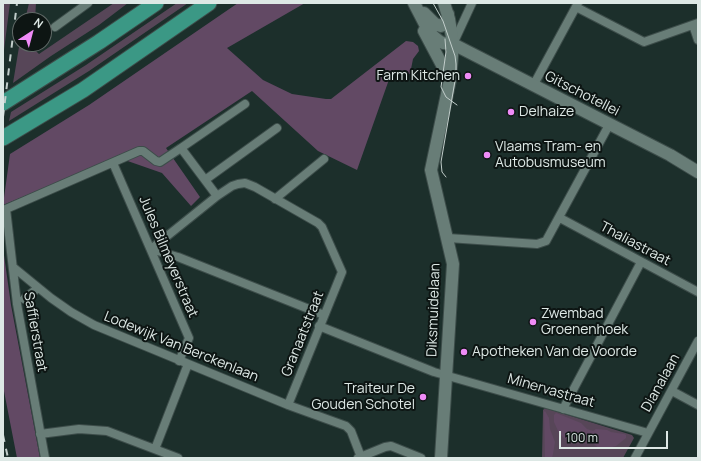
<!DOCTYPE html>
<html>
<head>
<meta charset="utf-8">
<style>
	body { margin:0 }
	#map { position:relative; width:701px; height:461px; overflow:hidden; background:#1c2f2b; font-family:Manrope,sans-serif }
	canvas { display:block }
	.frame { position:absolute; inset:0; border:4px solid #dde8e5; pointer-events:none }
	.north { position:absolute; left:12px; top:12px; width:40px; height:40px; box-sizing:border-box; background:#0d1513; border:1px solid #606967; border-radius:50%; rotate:36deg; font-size:11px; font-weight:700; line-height:16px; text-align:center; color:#dde8e5 }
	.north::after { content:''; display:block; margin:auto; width:14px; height:18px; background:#ef8bf7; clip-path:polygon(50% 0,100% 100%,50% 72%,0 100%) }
	.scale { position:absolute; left:559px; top:431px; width:109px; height:18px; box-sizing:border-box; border:2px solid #dde8e5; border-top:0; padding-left:5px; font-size:12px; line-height:14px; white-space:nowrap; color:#dde8e5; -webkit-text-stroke:3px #0d1513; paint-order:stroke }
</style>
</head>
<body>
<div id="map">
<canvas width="701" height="461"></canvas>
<div class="frame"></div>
<div class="north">N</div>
<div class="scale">100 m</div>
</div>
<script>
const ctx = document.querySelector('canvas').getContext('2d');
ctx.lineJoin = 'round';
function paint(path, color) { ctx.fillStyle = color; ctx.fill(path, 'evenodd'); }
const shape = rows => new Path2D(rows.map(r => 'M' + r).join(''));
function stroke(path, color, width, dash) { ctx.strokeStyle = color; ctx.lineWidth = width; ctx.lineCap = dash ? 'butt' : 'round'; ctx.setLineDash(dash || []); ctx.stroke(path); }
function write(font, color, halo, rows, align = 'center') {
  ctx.font = font + ' Manrope,sans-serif'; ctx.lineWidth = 4; ctx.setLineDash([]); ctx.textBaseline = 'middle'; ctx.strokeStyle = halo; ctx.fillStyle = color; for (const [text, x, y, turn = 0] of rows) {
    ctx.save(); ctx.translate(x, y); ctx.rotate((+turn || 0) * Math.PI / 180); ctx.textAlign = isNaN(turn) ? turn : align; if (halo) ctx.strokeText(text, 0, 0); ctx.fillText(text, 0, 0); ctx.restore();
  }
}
const green = shape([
	[3,3,10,3,3,58],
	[29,3,36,3,35,20,25,20],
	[114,3,128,3,99,25,51,56,13,83,20,41,20,44,34,44,33,48,39,54],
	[177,3,188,3,89,71,9,121,11,112,86,65],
	[545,408,632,435,634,438,623,458,542,458,543,410]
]);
const forest = shape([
	[238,3,305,3,227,48,263,80,292,94,326,99,331,99,406,41,413,42,418,46,419,51,413,59,410,74,392,71,357,170,318,151,252,91,166,148,200,197,191,206,162,173,119,158,3,205,10,154,89,105],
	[3,248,11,305,40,458,17,458,3,386],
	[545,411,549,418,550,429,555,442,553,454,552,458,545,458,544,412],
	[556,413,581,423,587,429,593,431,596,429,607,430,611,432,624,434,626,435,626,438,616,446,605,449,597,447,593,443,591,435,586,434,581,432,570,438,565,439,559,433,554,422,554,415]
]);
const street = shape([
	[576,7,644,42,698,23],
	[693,25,698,40],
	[55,27,88,3],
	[453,44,472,3],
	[533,86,578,3],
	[181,148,245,104],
	[113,163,189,338,179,361],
	[205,180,277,128],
	[275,199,324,159],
	[560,218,698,292],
	[448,238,537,244,546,241,609,125],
	[151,249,217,196,232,186,238,184,245,183,255,187,318,223,322,227,342,272,288,405],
	[151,249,178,257,324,315],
	[13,267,51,298,71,312,94,325,288,405,346,426,351,431,361,457],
	[24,299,38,288],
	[319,326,434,372,648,433],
	[672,391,698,405],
	[563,409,641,262],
	[40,434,79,429,107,431,178,458],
	[155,449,188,364],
	[45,458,17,304,6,209,139,151,143,151,156,161,160,162,181,148,217,196],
	[358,458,385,447,391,446,421,458],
	[635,458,698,341]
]);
const secondary = shape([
	[414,3,428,30,433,36,439,41,443,43,453,44,670,155,698,172],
	[424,13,435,24,441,26,446,24,448,14],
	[424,31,450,80],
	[441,458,453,264,431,170,450,80,453,44,449,19,444,3]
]);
const highway = shape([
	[3,103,99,42,156,3],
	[3,138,83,90,209,3]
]);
const tram = shape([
	[433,3,443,21,455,56,456,64,456,75,441,162,442,172,446,177],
	[445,39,446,52,441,87,446,97,457,105]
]);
const rail = shape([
	[3,117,17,3],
	[3,435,8,458]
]);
const markers = [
	[468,76,4,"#ef8bf7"],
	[511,112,4,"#ef8bf7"],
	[487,155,4,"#ef8bf7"],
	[533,322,4,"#ef8bf7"],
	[464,352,4,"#ef8bf7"],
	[423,397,4,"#ef8bf7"]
];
const poiNames = [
	["Farm Kitchen",460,76,"right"],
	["Delhaize",519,112],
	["Vlaams Tram- en",495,147],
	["Autobusmuseum",495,163],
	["Zwembad",541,314],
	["Groenenhoek",541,330],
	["Apotheken Van de Voorde",472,352],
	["Traiteur De",415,389,"right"],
	["Gouden Schotel",415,405,"right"]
];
const streetNames = [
	["Gitschotellei",582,94,27],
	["Thaliastraat",635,244,28],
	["Jules Bilmeyerstraat",168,257,67],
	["Diksmuidelaan",434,310,-88],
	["Saffierstraat",35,332,80],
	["Granaatstraat",303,334,-68],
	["Lodewijk Van Berckenlaan",181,347,22],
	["Dianalaan",661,383,-61],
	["Minervastraat",551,391,16]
];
paint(green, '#574658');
paint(forest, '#624964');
stroke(street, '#3d4d4a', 10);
stroke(secondary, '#3d4d4a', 14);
stroke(highway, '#3d4d4a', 17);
stroke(street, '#687d77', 8);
stroke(secondary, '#687d77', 12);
stroke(highway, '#3b9885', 15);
stroke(tram, '#c2cecb', 1);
stroke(rail, '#c2cecb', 2, [7, 7]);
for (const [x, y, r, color] of markers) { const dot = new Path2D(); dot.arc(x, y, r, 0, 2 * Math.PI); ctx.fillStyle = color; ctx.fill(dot); stroke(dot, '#0d1513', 1.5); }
write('14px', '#dde8e5', '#0d1513', poiNames, 'left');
write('14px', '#dde8e5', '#0d1513', streetNames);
</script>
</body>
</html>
